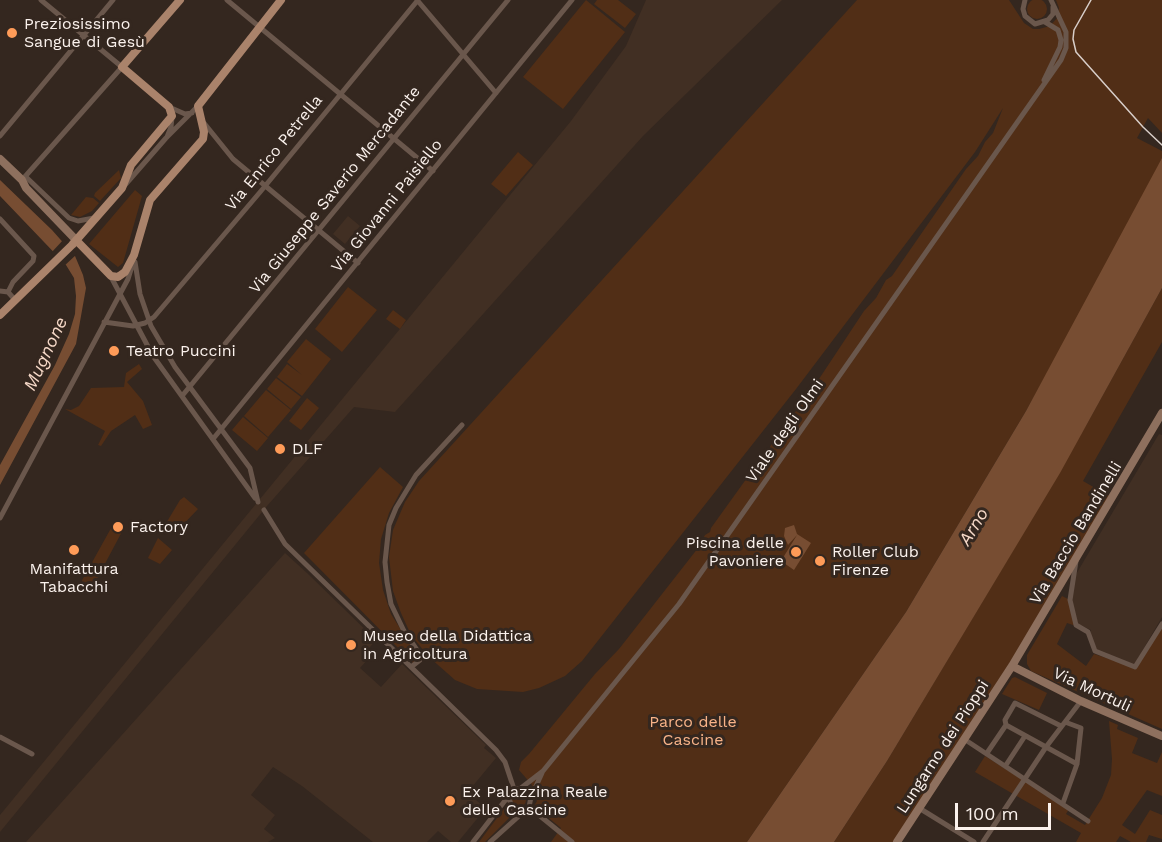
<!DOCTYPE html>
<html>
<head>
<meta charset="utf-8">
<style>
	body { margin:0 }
	#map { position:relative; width:1162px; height:842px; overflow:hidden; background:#34271f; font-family:"Work Sans",sans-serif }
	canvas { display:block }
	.scale { position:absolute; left:955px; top:803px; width:96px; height:27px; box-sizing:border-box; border:3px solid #fbf2ed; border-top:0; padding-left:8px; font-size:18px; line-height:21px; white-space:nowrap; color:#fbf2ed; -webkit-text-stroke:4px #34271f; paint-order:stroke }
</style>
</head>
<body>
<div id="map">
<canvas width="1162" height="842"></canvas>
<div class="scale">100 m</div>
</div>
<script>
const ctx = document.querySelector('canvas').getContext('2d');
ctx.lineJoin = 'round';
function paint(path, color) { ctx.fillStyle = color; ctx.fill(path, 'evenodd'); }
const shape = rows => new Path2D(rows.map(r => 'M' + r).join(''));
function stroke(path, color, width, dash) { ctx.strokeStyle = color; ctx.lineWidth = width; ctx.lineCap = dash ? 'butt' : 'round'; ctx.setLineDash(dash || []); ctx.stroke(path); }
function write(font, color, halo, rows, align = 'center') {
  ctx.font = font + ' "Work Sans",sans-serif'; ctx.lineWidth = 6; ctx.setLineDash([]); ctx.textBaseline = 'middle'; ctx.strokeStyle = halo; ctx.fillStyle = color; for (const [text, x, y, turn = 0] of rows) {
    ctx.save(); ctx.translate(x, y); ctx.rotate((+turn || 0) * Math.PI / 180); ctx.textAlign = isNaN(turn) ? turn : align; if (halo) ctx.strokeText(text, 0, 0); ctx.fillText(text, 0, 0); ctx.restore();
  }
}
const built = shape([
	[646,0,782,0,643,136,395,412,354,407,267,506,0,832,0,815,571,121,626,46],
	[348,216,360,226,345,244,333,234],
	[1159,434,1162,435,1162,617,1134,665,1097,651,1090,633,1091,630,1078,624,1072,601,1075,576],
	[285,553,307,573,376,640,364,654,368,659,360,668,381,687,402,664,486,745,484,748,496,758,467,793,486,808,458,842,451,842,438,831,427,842,373,842,302,786,273,767,251,795,275,815,264,829,275,838,268,842,26,842]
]);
const green = shape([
	'1027 9a10 10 0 1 1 20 0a10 10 0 1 1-20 0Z',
	[586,0,625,32,563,109,523,77],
	[597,0,618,0,636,14,625,28,594,4],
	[857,0,1009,0,1024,23,1033,29,1039,29,1050,26,1057,18,1059,8,1056,0,1162,0,1162,133,1148,118,1137,138,1162,151,1162,166,1026,411,906,612,747,842,551,842,561,828,534,806,537,801,531,792,532,785,519,770,521,762,529,754,595,674,619,649,698,548,705,535,710,532,711,528,757,464,761,461,785,423,798,409,800,402,813,388,864,311,876,298,886,280,892,276,966,169,978,156,985,142,993,133,1003,108,975,152,796,389,582,661,565,676,539,688,523,692,477,689,455,680,429,657,411,635,401,613,393,591,389,557,393,530,405,502,419,481],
	[518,152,533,165,506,196,491,184],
	[119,170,121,178,100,201,94,196,95,193],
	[135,190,142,196,123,263,118,267,89,244],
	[86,197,93,198,99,203,92,211,80,217,71,215],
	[348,287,377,310,342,352,315,329],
	[1162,288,1162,342,1083,481,1109,496,1009,664,893,842,834,842,887,761,1012,552,1088,422],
	[393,310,406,320,400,329,386,319],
	[306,339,331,359,302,396,277,377,287,364,302,375,287,362],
	[139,364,142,369,127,382,143,401,152,425,143,429,135,415,111,431,101,446,98,445,105,431,65,409,71,410,79,406,91,388,124,387,126,373],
	[276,378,301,397,291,409,267,389],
	[266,390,291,410,268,437,244,416],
	[307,398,319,408,301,430,289,421],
	[243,417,268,438,257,451,232,430],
	[380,467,403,487,389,513,381,539,379,563,383,590,391,614,418,657,413,663,304,553],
	[184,497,198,509,175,533,165,525,180,500],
	[115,521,125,526,91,590,80,584],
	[158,538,172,550,160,564,148,558],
	[1062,596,1070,600,1076,626,1067,623,1057,644,1086,666,1094,654,1135,667,1162,624,1162,729,1031,671,1027,664,1027,655],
	[1015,677,1047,693,1039,710,1002,694,1012,678],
	[1109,721,1118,725,1117,729,1138,738,1132,753,1157,763,1162,752,1162,796,1147,790,1122,825,1135,834,1150,810,1162,815,1162,839,1149,835,1146,842,1131,842,1120,836,1116,842,1076,842,1081,833,975,772,985,756,1069,809,1066,814,1085,825,1102,798,1111,775,1112,759],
	'512 800a7 7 0 1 1 14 0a7 7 0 1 1-14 0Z',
	[506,806,514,813,485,842,479,842]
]);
const water = shape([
	[1162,158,1162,288,1060,473,887,761,834,842,747,842,906,612,1026,411],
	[0,180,52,230,75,256,83,275,86,288,76,344,0,485,0,465,55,365,69,334,75,314,76,296,74,278,66,265,0,196],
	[794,525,797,534,811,543,794,570,781,561,797,535,788,545,784,536,785,528]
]);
const pier = shape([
	[64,239,77,254,63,267,51,253]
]);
const street = shape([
	[227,0,433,171],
	[417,0,496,93],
	[1025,0,1023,9,1025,16,1035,24,1048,20,1053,14,1053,7],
	[1044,80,1060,47,1061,40,1058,30,1045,22],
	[169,107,185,114,192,113],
	[204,123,233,159,358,263],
	[0,136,113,0],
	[167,137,171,127,172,117],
	[26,177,69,218,78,221,94,218],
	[22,180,122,67,41,0],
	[125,185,166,138,198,106],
	[0,219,34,256,33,261,13,282,8,292],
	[135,262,140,294,151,326,175,367,250,468,258,502],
	[110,275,153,356,255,498],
	[0,291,8,292,16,301],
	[104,322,133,326,145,323,154,317,261,191,418,0],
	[182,396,508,0],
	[213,439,572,0],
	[264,510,285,544,496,750,505,762,514,789],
	[0,518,128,279,133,263],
	[1076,561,1070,600,1076,625,1088,632,1095,651,1135,667,1162,624],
	[411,667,420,660,421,656,404,631,391,604,387,582,385,562,389,525,396,508,416,475,462,425],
	[1006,725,1077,764],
	[0,737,32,754],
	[964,739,1088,821],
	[987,753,1006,725,1005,720,1015,703,1061,726],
	[1006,765,1025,736],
	[521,788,543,771,679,604,1061,60,1066,48,1066,32,1051,0],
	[509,798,512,808,522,811],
	[1063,803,1077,764,1081,728,1065,722],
	[529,807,572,842],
	[919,808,974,842],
	[473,842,514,789,525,789,531,797],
	[490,842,529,807,531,797,542,773],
	[983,842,1046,747,1081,701]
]);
const secondary = shape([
	[0,159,22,180,26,188,76,240],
	[1012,666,1081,701,1162,736],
	[897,842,1012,666,1162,413]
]);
const primary = shape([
	[76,240,111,276,118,277,125,272,134,255,150,200,203,139,204,132,198,106,281,0],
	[0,315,72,245,122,188,131,165,172,116,169,107,122,67,180,0]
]);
const tram = shape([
	[1091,0,1074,30,1073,39,1076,52,1143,127,1162,145]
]);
const markers = [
	[12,33,6,"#fe9b58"],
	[114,351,6,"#fe9b58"],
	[280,449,6,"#fe9b58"],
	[118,527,6,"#fe9b58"],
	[74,550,6,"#fe9b58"],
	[796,552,6,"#fe9b58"],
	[820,561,6,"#fe9b58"],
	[351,645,6,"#fe9b58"],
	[450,801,6,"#fe9b58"]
];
const poiNames = [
	["Preziosissimo",24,24],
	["Sangue di Gesù",24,42],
	["Teatro Puccini",126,351],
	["DLF",292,449],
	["Factory",130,527],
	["Piscina delle",784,543,"right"],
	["Pavoniere",784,561,"right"],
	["Roller Club",832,552],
	["Firenze",832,570],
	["Manifattura",74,569,"center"],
	["Tabacchi",74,587,"center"],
	["Museo della Didattica",363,636],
	["in Agricoltura",363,654],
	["Ex Palazzina Reale",462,792],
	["delle Cascine",462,810]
];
const streetNames = [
	["Via Enrico Petrella",274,153,-51],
	["Via Giuseppe Saverio Mercadante",335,190,-51],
	["Via Giovanni Paisiello",387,206,-51],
	["Viale degli Olmi",785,431,-55],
	["Via Baccio Bandinelli",1076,533,-59],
	["Via Mortuli",1092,690,25],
	["Lungarno dei Pioppi",943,747,-57]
];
const parkNames = [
	["Parco delle",693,722],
	["Cascine",693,740]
];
const waterNames = [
	["Mugnone",46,354,-65],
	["Arno",974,527,-59]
];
paint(built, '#412f23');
paint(green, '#512e16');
paint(water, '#774d32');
paint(pier, '#34271f');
stroke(street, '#6a574c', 5);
stroke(secondary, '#8e705e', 8);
stroke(primary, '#aa836b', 8);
stroke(tram, '#d8cec9', 1.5);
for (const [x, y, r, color] of markers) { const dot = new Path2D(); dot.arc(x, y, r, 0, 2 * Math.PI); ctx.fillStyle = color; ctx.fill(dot); stroke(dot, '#34271f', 2); }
write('16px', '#fbf2ed', '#34271f', poiNames, 'left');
write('16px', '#fbf2ed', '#34271f', streetNames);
write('16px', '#f8b388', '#34271f', parkNames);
write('italic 18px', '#f6d9c8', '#34271f', waterNames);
</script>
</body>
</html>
